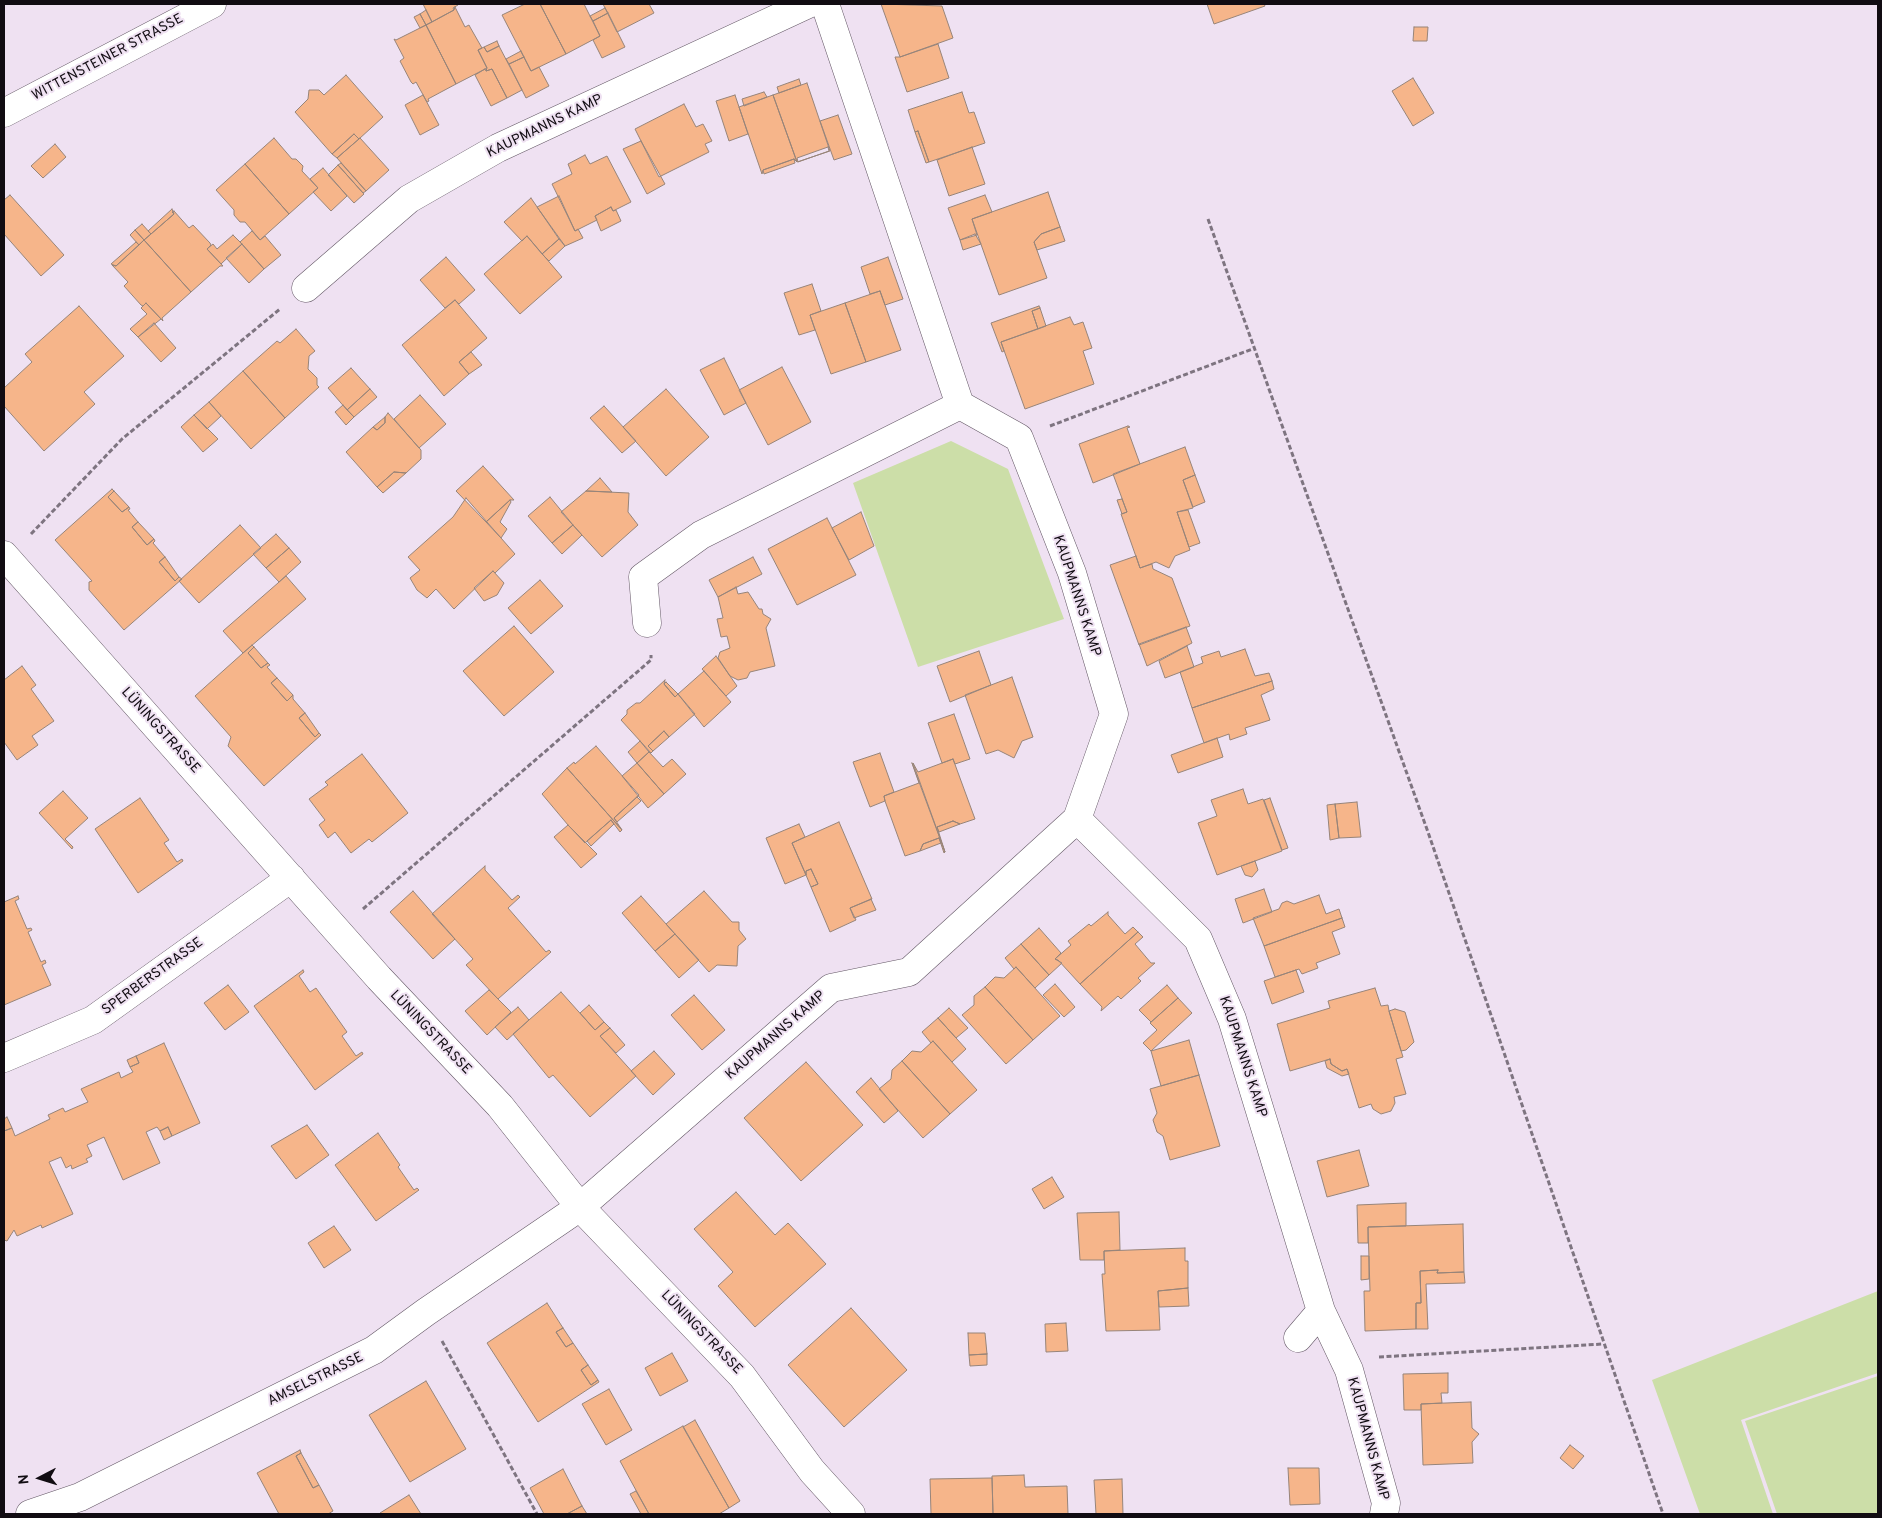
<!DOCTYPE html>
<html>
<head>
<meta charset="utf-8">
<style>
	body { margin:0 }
	#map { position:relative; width:1882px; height:1518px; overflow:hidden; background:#efe1f2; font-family:Overpass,sans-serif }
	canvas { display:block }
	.frame { position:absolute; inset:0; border:5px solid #110c12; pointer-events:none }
	.north { position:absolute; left:15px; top:1453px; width:50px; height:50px; -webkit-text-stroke:4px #efe1f2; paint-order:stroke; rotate:265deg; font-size:14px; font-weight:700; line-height:20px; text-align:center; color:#110c12 }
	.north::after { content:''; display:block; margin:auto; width:18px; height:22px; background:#110c12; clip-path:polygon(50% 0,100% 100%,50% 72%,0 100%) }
</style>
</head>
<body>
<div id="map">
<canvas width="1882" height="1518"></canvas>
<div class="frame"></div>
<div class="north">N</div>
</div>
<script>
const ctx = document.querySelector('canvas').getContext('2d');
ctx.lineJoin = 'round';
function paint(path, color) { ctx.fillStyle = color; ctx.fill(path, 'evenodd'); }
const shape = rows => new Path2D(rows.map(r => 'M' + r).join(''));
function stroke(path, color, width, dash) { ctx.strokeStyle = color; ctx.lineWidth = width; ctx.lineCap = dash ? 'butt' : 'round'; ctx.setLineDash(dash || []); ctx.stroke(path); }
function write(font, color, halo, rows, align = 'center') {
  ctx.font = font + ' Overpass,sans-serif'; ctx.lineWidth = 4; ctx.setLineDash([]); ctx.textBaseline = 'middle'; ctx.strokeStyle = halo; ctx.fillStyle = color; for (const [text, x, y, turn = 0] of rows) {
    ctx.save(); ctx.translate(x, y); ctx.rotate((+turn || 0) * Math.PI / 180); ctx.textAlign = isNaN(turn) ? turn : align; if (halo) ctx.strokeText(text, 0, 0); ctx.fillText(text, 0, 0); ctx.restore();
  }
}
const green = shape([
	[951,441,1008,469,1064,619,918,667,853,483],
	[1878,1291,1878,1373,1741,1420,1773,1514,1700,1514,1652,1380],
	[1878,1376,1878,1514,1777,1514,1745,1421]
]);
const building = shape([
	[423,4,457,4,458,5,453,8,454,10,432,22,423,4],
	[525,4,540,4,566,54,531,71,502,15,525,4],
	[540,4,584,4,600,36,566,54,540,4],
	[603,4,649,4,654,13,617,32,603,4],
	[881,4,942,6,953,38,900,57,881,4],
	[1207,4,1264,4,1265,6,1214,24,1207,4],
	[455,7,465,27,469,25,470,27,482,48,478,50,487,68,456,84,426,25,454,10,455,7],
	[605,8,608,13,593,21,590,16,605,8],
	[426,10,432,22,426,25,420,14,426,10],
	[608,13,625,47,602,58,593,40,600,36,593,21,608,13],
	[420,14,426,25,420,28,414,17,420,14],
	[426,25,456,84,428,99,429,101,427,102,416,82,413,84,411,82,400,61,404,58,394,39,396,40,426,25],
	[1414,27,1428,27,1427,41,1413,41,1414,27],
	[497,41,499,46,487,52,484,47,497,41],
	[938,44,949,78,907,92,895,57,900,57,938,44],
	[499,46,522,90,507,98,492,69,486,71,487,68,478,50,484,47,487,52,499,46],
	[521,51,524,57,509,64,506,59,521,51],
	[524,57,531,71,539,67,549,86,526,98,509,64,524,57],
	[485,69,486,71,492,69,507,98,491,106,475,75,485,69],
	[346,75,383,117,359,139,354,134,332,154,295,112,308,99,309,90,319,90,324,95,346,75],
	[1413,78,1434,113,1413,126,1392,91,1413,78],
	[799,79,801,85,779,93,777,87,799,79],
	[807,83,830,151,797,162,773,95,807,83],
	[764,92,767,97,744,106,742,99,764,92],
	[962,92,969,113,974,112,985,143,929,162,918,131,915,132,908,110,962,92],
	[423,95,439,125,420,135,405,105,423,95],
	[735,95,748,134,729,141,716,101,735,95],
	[773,95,797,162,794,159,763,170,762,174,739,107,773,95],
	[684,104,696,127,703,124,712,141,705,144,709,152,659,177,635,129,684,104],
	[838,115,852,154,834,160,820,121,838,115],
	[918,131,929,162,926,163,915,132,918,131],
	[354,134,359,139,337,158,332,154,354,134],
	[274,138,292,159,296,159,303,166,302,171,318,188,289,214,245,164,274,138],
	[360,138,389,170,366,191,337,158,360,138],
	[641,141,665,184,647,194,623,149,641,141],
	[55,144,66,157,43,178,31,166,55,144],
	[828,147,829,151,798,162,797,158,828,147],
	[972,147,985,184,949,196,937,160,972,147],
	[585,155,590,164,607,156,631,202,613,211,611,207,595,216,597,220,575,231,552,184,572,174,568,164,585,155],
	[794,159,795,163,764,174,763,170,794,159],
	[341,163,366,191,363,193,338,165,341,163],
	[245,164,289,214,260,240,245,222,240,222,234,215,234,210,216,190,245,164],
	[338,165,364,194,354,203,328,175,338,165],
	[323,168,347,196,331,211,313,192,318,188,310,179,323,168],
	[1048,192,1060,227,1041,234,1034,242,1047,278,999,295,972,219,1048,192],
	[10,195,64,255,41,276,4,234,4,200,10,195],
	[985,195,992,212,972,219,977,235,960,240,948,208,985,195],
	[559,196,575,231,578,229,583,238,565,246,537,207,559,196],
	[531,198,559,239,542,254,527,236,522,241,504,222,531,198],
	[611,207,613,211,616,210,621,221,601,231,595,216,611,207],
	[172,209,174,214,151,234,148,231,172,209],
	[174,211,189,228,193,225,210,243,211,245,207,249,223,266,220,266,191,292,144,240,174,214,172,212,174,211],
	[142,224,151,234,144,240,135,230,142,224],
	[1060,227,1065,241,1037,250,1034,242,1041,234,1060,227],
	[135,230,144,240,139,245,130,235,135,230],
	[252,231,260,240,265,236,281,255,264,269,240,242,252,231],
	[975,234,981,244,963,250,960,240,975,234],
	[233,235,242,244,221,264,207,249,213,244,217,249,233,235],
	[527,236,562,277,520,314,484,274,527,236],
	[559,239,565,246,549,261,542,254,559,239],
	[144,240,191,292,162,318,163,321,146,303,143,306,141,305,124,286,128,282,112,265,116,266,144,240],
	[136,242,139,245,116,266,111,264,136,242],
	[242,244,264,269,249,283,226,258,242,244],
	[446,257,475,290,459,304,455,300,445,308,420,280,446,257],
	[888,257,903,299,885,305,880,291,870,294,861,267,888,257],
	[812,284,821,311,810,315,815,330,799,335,784,293,812,284],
	[880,291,901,350,866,362,845,303,880,291],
	[455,300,487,338,459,362,469,374,444,396,402,345,455,300],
	[146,303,161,319,138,337,130,329,147,314,141,308,146,303],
	[845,303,866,362,831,374,810,315,845,303],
	[79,306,124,356,84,392,95,404,44,451,4,406,4,388,32,362,25,354,79,306],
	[1039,306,1040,308,1032,311,1038,329,1001,342,1004,351,1002,352,991,323,1039,306],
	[1040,308,1046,326,1038,329,1032,311,1040,308],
	[1070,317,1074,325,1083,322,1092,348,1083,351,1094,384,1025,409,1001,342,1070,317],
	[154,323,176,348,161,362,138,337,154,323],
	[296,329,315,351,309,356,308,369,317,378,317,385,319,387,285,418,243,371,277,341,280,343,296,329],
	[471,352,482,365,469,374,459,362,471,352],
	[724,358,746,403,724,415,700,370,724,358],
	[782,367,811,422,768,445,739,390,782,367],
	[351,368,370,389,347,410,328,388,351,368],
	[243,371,285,418,251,449,209,402,243,371],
	[370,389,377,397,354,417,347,410,370,389],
	[666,389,709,437,666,476,623,427,666,389],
	[420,395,446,424,419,448,394,419,420,395],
	[209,402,221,416,207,429,194,415,209,402],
	[343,405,354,417,346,425,335,412,343,405],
	[604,406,636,441,622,453,590,418,604,406],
	[388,413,421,450,421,459,406,473,394,472,377,487,346,452,373,427,377,430,385,423,385,417,388,413],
	[194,415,218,439,203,452,181,427,194,415],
	[385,417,385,423,377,430,373,427,385,417],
	[1128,426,1130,427,1127,428,1140,464,1093,483,1079,444,1128,426],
	[1185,447,1195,475,1183,480,1193,508,1177,512,1190,550,1175,556,1169,568,1156,562,1140,568,1121,514,1127,512,1113,474,1185,447],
	[483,466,514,500,510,500,486,522,456,491,483,466],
	[394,472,406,473,383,493,377,487,394,472],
	[1195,475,1205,502,1193,507,1183,480,1195,475],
	[600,478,612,492,586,491,600,478],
	[112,489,114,491,108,497,122,512,129,507,130,509,128,510,138,522,132,527,147,545,154,539,155,541,153,543,165,557,159,562,175,581,179,577,182,579,124,630,89,590,89,582,92,581,55,540,112,489],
	[114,491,129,507,122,512,108,497,114,491],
	[586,491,629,493,628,512,638,525,602,557,561,512,586,491],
	[550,497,573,525,552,543,528,516,550,497],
	[466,498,515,554,495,573,493,571,454,609,436,589,427,598,417,590,410,578,420,570,408,557,453,517,466,498],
	[1122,499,1127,512,1122,514,1117,500,1122,499],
	[510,500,511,502,500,522,507,529,501,538,486,522,510,500],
	[1188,510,1200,543,1189,547,1177,512,1188,510],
	[861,512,874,546,849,560,832,528,861,512],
	[827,518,856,575,797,605,768,549,827,518],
	[138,522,154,539,147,545,132,527,138,522],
	[240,525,261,548,199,603,179,581,240,525],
	[573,525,582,535,562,554,552,543,573,525],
	[276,534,289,548,266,568,253,554,276,534],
	[289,548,301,562,279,582,266,568,289,548],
	[1136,556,1140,568,1152,564,1153,569,1172,578,1190,626,1139,645,1110,565,1136,556],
	[165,557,179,577,175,581,159,562,165,557],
	[753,557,762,574,718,597,709,580,753,557],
	[493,571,504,583,497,595,484,601,474,588,493,571],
	[286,576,306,599,243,653,223,631,286,576],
	[540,580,563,606,531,634,508,608,540,580],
	[736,587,738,594,748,592,759,609,762,609,763,614,771,619,766,628,775,666,750,672,747,678,738,680,730,676,718,658,720,652,730,648,727,636,721,637,717,619,723,618,718,597,736,587],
	[514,626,554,672,504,716,463,671,514,626],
	[1186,627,1192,643,1147,666,1139,644,1186,627],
	[252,645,254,647,248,653,261,668,268,663,270,665,267,667,277,678,271,683,287,701,293,695,293,699,305,713,299,718,315,737,319,733,321,735,264,786,228,746,231,737,195,696,252,645],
	[1187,646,1194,667,1165,678,1159,661,1187,646],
	[254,647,268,663,261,668,248,653,254,647],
	[1245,649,1255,676,1269,673,1272,681,1192,708,1180,672,1203,663,1201,657,1219,651,1221,657,1245,649],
	[979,651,991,685,950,702,937,666,979,651],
	[716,656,737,686,726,696,702,669,716,656],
	[22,666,36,685,31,689,54,721,32,736,38,745,17,760,4,742,4,680,22,666],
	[704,671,731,702,704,727,678,694,704,671],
	[1012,677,1033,737,1022,741,1014,758,998,750,986,754,965,695,1012,677],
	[277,678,293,695,287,701,271,683,277,678],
	[665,680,664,684,675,697,678,694,695,714,669,737,664,731,648,746,653,751,651,753,621,720,627,714,627,710,636,703,640,703,665,680],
	[1272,681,1274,689,1261,695,1270,720,1245,728,1247,734,1230,740,1229,734,1204,743,1192,708,1272,681],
	[666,682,678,694,675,697,664,684,666,682],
	[305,713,319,733,315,737,299,718,305,713],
	[954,714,970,759,955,764,953,759,942,763,928,723,954,714],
	[664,731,669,737,653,751,648,746,664,731],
	[1217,738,1223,757,1178,773,1171,755,1217,738],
	[640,741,649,752,637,763,628,752,640,741],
	[596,746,639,795,614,818,622,830,567,768,574,762,575,764,596,746],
	[649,752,663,767,672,759,686,774,664,794,637,763,649,752],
	[880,753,894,792,884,796,885,801,870,807,853,762,880,753],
	[362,754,408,813,372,842,369,839,351,853,335,832,328,838,319,825,325,820,309,799,328,785,325,782,362,754],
	[953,759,975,819,960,824,953,821,937,827,945,852,913,763,918,772,953,759],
	[637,763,664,794,648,808,622,776,637,763],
	[912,763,945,852,944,853,939,838,923,844,920,851,905,856,885,801,884,796,919,783,912,763],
	[567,768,622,830,620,832,611,820,585,843,568,825,542,794,567,768],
	[1243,789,1248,804,1263,799,1282,851,1217,875,1198,823,1217,816,1211,800,1243,789],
	[63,791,88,818,65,839,73,847,72,849,39,813,63,791],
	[637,797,641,801,617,822,614,818,637,797],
	[140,798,169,840,164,843,177,862,182,859,183,861,138,893,95,829,140,798],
	[1270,798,1288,848,1282,850,1264,800,1270,798],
	[1357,802,1361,837,1339,838,1335,804,1357,802],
	[1335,804,1339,838,1330,840,1327,805,1335,804],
	[611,820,614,824,591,846,587,841,611,820],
	[953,821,960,824,939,832,937,827,953,821],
	[839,822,872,899,850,908,856,920,830,932,811,887,818,884,811,869,806,871,806,875,792,843,839,822],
	[799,824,805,837,792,843,806,875,785,884,766,838,799,824],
	[568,825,597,854,581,868,554,837,568,825],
	[939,838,941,843,920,851,923,844,939,838],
	[1255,861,1258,870,1252,877,1245,875,1241,866,1255,861],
	[485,866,485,870,512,900,518,895,520,897,508,908,546,952,549,950,551,952,498,999,466,965,473,959,432,914,485,866],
	[811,869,818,884,811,887,806,875,806,871,811,869],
	[1264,889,1272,912,1243,923,1235,899,1264,889],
	[413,891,455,939,433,959,390,912,413,891],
	[704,891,732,922,739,922,739,930,746,939,738,946,737,966,717,965,709,972,666,924,704,891],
	[1319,895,1326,914,1339,909,1342,918,1264,946,1253,918,1279,909,1282,903,1287,901,1294,904,1319,895],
	[18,896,19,899,15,901,27,929,31,928,32,930,28,932,41,962,45,960,46,963,42,965,51,985,4,1005,4,902,18,896],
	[641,896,675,934,655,951,622,913,641,896],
	[871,899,876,910,854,918,850,908,871,899],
	[1108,912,1108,915,1125,934,1133,927,1138,932,1080,984,1058,960,1055,959,1071,945,1068,941,1089,924,1091,926,1108,912],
	[1342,918,1345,927,1332,932,1340,954,1316,963,1318,968,1302,974,1299,969,1275,977,1264,946,1342,918],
	[1039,928,1061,953,1055,959,1062,963,1049,975,1021,944,1039,928],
	[1138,932,1143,937,1135,944,1151,963,1155,963,1138,978,1141,981,1121,999,1118,996,1101,1011,1102,1007,1080,984,1138,932],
	[675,934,699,960,679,978,655,951,675,934],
	[1021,944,1049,975,1035,988,1016,967,1014,969,1005,958,1021,944],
	[1016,967,1060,1016,1033,1040,985,987,995,977,1004,978,1016,967],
	[303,970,304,972,299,976,310,992,316,988,347,1032,342,1036,356,1056,362,1052,363,1054,315,1090,254,1006,303,970],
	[1296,970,1304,992,1272,1004,1264,981,1296,970],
	[1055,984,1075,1007,1064,1017,1043,995,1055,984],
	[228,985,249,1012,225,1030,204,1003,228,985],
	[1167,985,1178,998,1151,1022,1139,1010,1167,985],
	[985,987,1033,1040,1006,1064,962,1015,974,1005,974,996,985,987],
	[1375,988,1381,1006,1388,1005,1389,1011,1403,1057,1396,1059,1406,1094,1394,1097,1395,1103,1391,1111,1381,1114,1373,1109,1371,1104,1359,1108,1347,1069,1342,1071,1331,1064,1330,1059,1290,1071,1277,1024,1330,1008,1328,1001,1375,988],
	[489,990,511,1012,487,1035,465,1011,489,990],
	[561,992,595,1030,604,1022,610,1028,600,1036,636,1076,590,1117,553,1075,549,1078,513,1034,561,992],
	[694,995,725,1030,702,1050,671,1015,694,995],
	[1178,998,1192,1013,1151,1051,1143,1043,1157,1030,1150,1023,1178,998],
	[589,1005,604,1022,595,1030,580,1013,589,1005],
	[518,1007,529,1020,507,1040,495,1027,518,1007],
	[949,1008,968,1028,956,1038,938,1018,949,1008],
	[1395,1009,1405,1012,1414,1042,1406,1050,1401,1051,1389,1011,1395,1009],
	[938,1018,966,1049,952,1062,933,1041,931,1043,922,1032,938,1018],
	[610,1028,625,1045,616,1053,600,1036,610,1028],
	[1189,1040,1199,1075,1161,1086,1151,1051,1189,1040],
	[933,1041,977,1090,950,1114,902,1061,912,1051,921,1052,933,1041],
	[164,1043,200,1123,172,1136,168,1127,160,1131,157,1127,146,1132,160,1163,123,1180,104,1137,87,1145,92,1156,86,1159,88,1162,72,1169,71,1165,66,1168,61,1157,49,1162,73,1214,42,1228,41,1225,17,1236,14,1230,7,1241,4,1240,4,1131,12,1128,15,1136,50,1119,48,1115,63,1108,65,1112,88,1102,81,1089,119,1072,121,1078,133,1072,130,1067,139,1063,136,1056,164,1043],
	[654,1051,675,1074,653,1095,631,1071,654,1051],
	[136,1056,139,1063,130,1067,127,1060,136,1056],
	[1330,1059,1331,1064,1342,1071,1347,1069,1349,1074,1342,1076,1327,1068,1325,1061,1330,1059],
	[902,1061,950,1114,923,1138,879,1089,891,1079,892,1070,902,1061],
	[806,1062,863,1125,801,1181,744,1118,806,1062],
	[1199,1075,1220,1146,1170,1160,1163,1136,1157,1132,1153,1120,1157,1113,1150,1089,1199,1075],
	[871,1078,898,1111,884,1123,856,1092,871,1078],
	[7,1117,12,1128,4,1131,4,1119,7,1117],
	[307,1125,329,1155,296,1179,271,1146,307,1125],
	[168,1127,172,1136,164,1140,160,1131,168,1127],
	[378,1133,400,1165,398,1167,414,1190,417,1188,419,1190,376,1221,335,1165,378,1133],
	[1359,1150,1369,1186,1327,1197,1317,1161,1359,1150],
	[1052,1177,1064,1197,1044,1209,1032,1189,1052,1177],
	[736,1192,775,1235,788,1223,826,1264,755,1327,718,1286,733,1272,694,1229,736,1192],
	[1406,1203,1406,1226,1368,1227,1368,1243,1358,1243,1357,1205,1406,1203],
	[1119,1212,1120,1250,1104,1251,1104,1260,1080,1260,1077,1213,1119,1212],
	[1463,1224,1464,1272,1437,1273,1438,1270,1420,1271,1421,1303,1416,1303,1416,1329,1365,1331,1364,1291,1370,1291,1368,1227,1463,1224],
	[334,1226,351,1250,324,1268,308,1243,334,1226],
	[1185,1248,1185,1261,1188,1261,1188,1288,1158,1291,1160,1330,1106,1331,1102,1274,1105,1274,1104,1251,1185,1248],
	[1361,1256,1369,1256,1369,1279,1361,1280,1361,1256],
	[1438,1270,1437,1273,1464,1272,1465,1283,1426,1284,1428,1329,1416,1329,1416,1303,1421,1303,1420,1271,1438,1270],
	[1188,1288,1189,1306,1159,1307,1158,1291,1188,1288],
	[547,1303,563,1328,556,1332,566,1347,573,1343,588,1365,581,1370,591,1385,598,1380,599,1382,538,1422,487,1343,547,1303],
	[851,1308,907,1370,844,1427,788,1365,851,1308],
	[1066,1323,1068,1351,1046,1352,1045,1324,1066,1323],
	[563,1328,573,1343,566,1347,556,1332,563,1328],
	[968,1333,985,1333,987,1354,969,1355,968,1333],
	[672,1353,688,1381,660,1396,645,1368,672,1353],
	[987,1354,987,1365,970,1366,969,1355,987,1354],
	[588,1365,598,1380,591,1385,581,1370,588,1365],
	[1448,1373,1448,1393,1441,1393,1442,1403,1421,1404,1421,1410,1404,1410,1403,1374,1448,1373],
	[426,1381,466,1449,410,1482,369,1415,426,1381],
	[609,1389,632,1430,606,1445,582,1404,609,1389],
	[1471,1402,1472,1428,1479,1434,1472,1442,1473,1463,1423,1465,1421,1404,1471,1402],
	[695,1420,740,1501,729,1508,683,1427,695,1420],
	[683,1426,729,1508,719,1514,649,1514,620,1461,683,1426],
	[1570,1445,1584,1456,1573,1469,1560,1458,1570,1445],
	[300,1450,301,1453,296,1456,313,1488,319,1485,333,1511,328,1514,279,1514,257,1473,300,1450],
	[301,1453,319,1485,313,1488,296,1456,301,1453],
	[1288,1468,1319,1468,1320,1504,1290,1505,1288,1468],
	[563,1469,582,1506,567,1514,544,1514,530,1488,563,1469],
	[1024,1475,1025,1487,1067,1486,1068,1514,993,1514,992,1476,1024,1475],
	[992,1478,993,1514,931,1514,930,1479,992,1478],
	[1122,1479,1123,1514,1096,1514,1094,1480,1122,1479],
	[636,1491,649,1514,641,1514,630,1494,636,1491],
	[409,1495,421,1514,381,1514,380,1513,409,1495],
	[582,1506,587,1514,567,1514,582,1506]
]);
const path = shape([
	[1208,219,1429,835,1663,1514],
	[1050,426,1255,348],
	[31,534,122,439,280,309],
	[363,909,651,660,651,655],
	[442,1341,537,1514],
	[1379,1357,1603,1344]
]);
const minor = shape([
	[825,4,960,405],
	[4,113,212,4],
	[306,288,409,199,498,148,808,4],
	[4,555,379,978,500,1106,580,1207,742,1376,812,1471,851,1514],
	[1077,819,1198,939,1232,1019,1321,1311,1298,1338],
	[4,1058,93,1020,291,878],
	[1321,1311,1349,1370,1386,1503,1384,1514],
	[30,1514,80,1497,374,1350,426,1312,580,1207,831,988,909,972,1077,819,1114,714,1072,573,1019,438,960,405,701,535,643,577,647,623]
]);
const streetNames = [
	["WITTENSTEINER STRASSE",108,58,-28],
	["KAUPMANNS KAMP",545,127,-26],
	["KAUPMANNS KAMP",1076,596,72],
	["LÜNINGSTRASSE",160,731,48],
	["SPERBERSTRASSE",153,977,-36],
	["LÜNINGSTRASSE",430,1033,46],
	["KAUPMANNS KAMP",776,1036,-41],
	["KAUPMANNS KAMP",1242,1057,72],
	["LÜNINGSTRASSE",701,1333,46],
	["AMSELSTRASSE",316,1380,-26],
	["KAUPMANNS KAMP",1367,1439,75]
];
paint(green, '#ccdea8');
paint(building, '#f6b58a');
stroke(building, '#978479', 1);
stroke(minor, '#645866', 29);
stroke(path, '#7e7480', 3, [5, 2.5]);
stroke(minor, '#fff', 28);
write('14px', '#110c12', '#efe1f2', streetNames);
</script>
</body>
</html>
